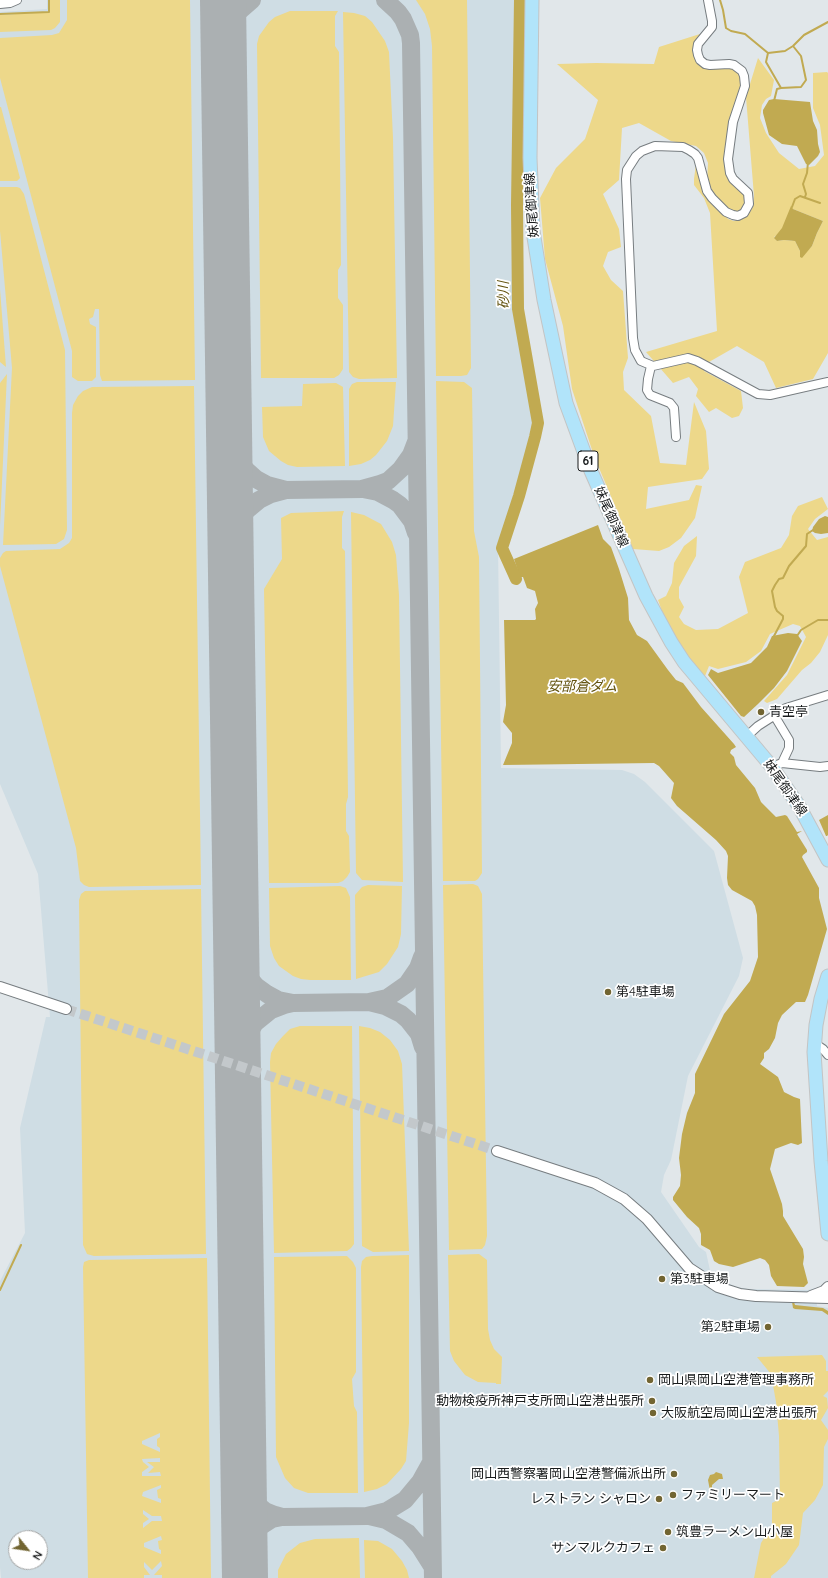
<!DOCTYPE html>
<html>
<head>
<meta charset="utf-8">
<style>
	body { margin:0 }
	#map { position:relative; width:828px; height:1578px; overflow:hidden; background:#e1e7ea; font-family:Quicksand,sans-serif }
	canvas { display:block }
	.north { position:absolute; left:8px; top:1530px; width:40px; height:40px; box-sizing:border-box; background:#fff; border:1px solid #a3a4a4; border-radius:50%; rotate:120deg; font-size:11px; font-weight:700; line-height:16px; text-align:center; color:#181b1c }
	.north::after { content:''; display:block; margin:auto; width:14px; height:18px; background:#726532; clip-path:polygon(50% 0,100% 100%,50% 72%,0 100%) }
</style>
</head>
<body>
<div id="map">
<canvas width="828" height="1578"></canvas>
<div class="north">N</div>
</div>
<script>
const ctx = document.querySelector('canvas').getContext('2d');
ctx.lineJoin = 'round';
function paint(path, color) { ctx.fillStyle = color; ctx.fill(path, 'evenodd'); }
const shape = rows => new Path2D(rows.map(r => 'M' + r).join(''));
function stroke(path, color, width, dash) { ctx.strokeStyle = color; ctx.lineWidth = width; ctx.lineCap = dash ? 'butt' : 'round'; ctx.setLineDash(dash || []); ctx.stroke(path); }
function write(font, color, halo, rows, align = 'center') {
  ctx.font = font + ' Quicksand,"Noto Sans JP",sans-serif'; ctx.lineWidth = 3.5; ctx.setLineDash([]); ctx.textBaseline = 'middle'; ctx.strokeStyle = halo; ctx.fillStyle = color; for (const [text, x, y, turn = 0] of rows) {
    ctx.save(); ctx.translate(x, y); ctx.rotate((+turn || 0) * Math.PI / 180); ctx.textAlign = isNaN(turn) ? turn : align; if (halo) ctx.strokeText(text, 0, 0); ctx.fillText(text, 0, 0); ctx.restore();
  }
}
const built = shape([
	[47,0,517,0,514,243,512,307,535,424,526,459,498,546,501,768,622,770,634,774,645,782,714,851,743,958,739,976,688,1076,671,1160,664,1175,661,1192,699,1247,706,1252,711,1275,715,1278,737,1287,748,1289,808,1290,816,1288,817,1306,828,1308,828,1578,1,1578,0,1567,0,1281,25,1233,20,1128,46,1017,50,1017,38,874,0,784,0,12,47,9],
	[16,1538,40,1538,40,1562,16,1562]
]);
const green = shape([
	[50,0,60,0,60,22,55,28,51,30,0,32,0,15,50,12],
	[67,0,190,0,195,380,102,381,100,375,99,309,95,309,93,317,89,319,90,324,96,327,96,377,92,381,78,381,72,377,72,351,0,78,0,38,52,35,59,33,67,20],
	[416,0,467,0,471,368,467,375,461,376,436,376,432,46,430,29,425,14],
	[290,11,338,11,335,16,335,46,339,52,341,265,338,270,338,298,343,305,343,369,339,375,334,378,261,378,257,44,259,36,269,22,275,17],
	[343,12,354,13,365,16,372,22,385,41,389,52,393,138,397,378,359,379,353,377,349,372],
	[703,33,697,59,728,66,738,70,743,81,726,166,747,199,742,212,733,213,713,196,707,181,708,163,704,153,696,146,671,141,639,123,622,128,619,180,603,194,619,229,621,247,608,252,603,266,611,280,623,291,628,358,623,372,624,390,651,416,660,463,686,465,694,402,706,431,709,469,702,479,648,487,646,509,689,500,696,485,702,486,695,518,681,538,669,547,659,551,633,549,594,456,572,389,563,326,545,259,540,198,556,168,585,139,598,100,557,64,596,63,654,64,659,47],
	[758,58,774,80,771,96,766,99,762,105,760,118,766,133,779,153,799,169,815,166,824,155,820,125,813,108,813,73,827,72,828,73,828,353,813,379,776,388,764,362,737,346,709,362,704,371,741,391,743,408,739,416,732,418,716,408,709,412,696,396,698,389,689,377,673,383,646,352,717,331,710,213,704,198,694,185,694,179,696,164,700,178,728,219,734,221,748,215,753,207,754,196,746,97],
	[793,209,823,221,817,233,812,246,809,249,800,254,800,251,795,241,784,240,777,241,774,237,780,233],
	[0,107,1,107,20,178,17,181,0,181],
	[0,187,17,187,20,188,24,194,65,350,67,530,64,539,56,544,3,545,12,368,0,231],
	[0,289,6,367,0,362],
	[7,374,0,526,0,383],
	[436,381,464,382,472,388,474,531,479,557,482,873,478,879,475,881,443,881],
	[357,382,396,382,393,426,387,441,376,455,370,460,361,464,349,466,349,389,352,384],
	[336,383,343,387,345,466,297,467,288,465,281,461,269,451,263,437,262,407,302,406,303,384],
	[194,386,201,885,89,887,84,885,80,881,76,848,0,566,0,558,3,553,6,551,60,549,69,543,72,538,72,413,73,405,78,396,83,391,92,387],
	[822,497,828,509,815,519,808,529,817,540,828,537,828,635,820,652,811,663,802,670,777,699,767,703,764,701,787,675,806,637,800,626,793,624,770,634,761,651,746,662,718,669,709,666,705,676,688,659,667,625,658,600,666,596,672,583,674,563,684,546,697,536,696,556,679,587,679,598,684,607,679,617,684,624,696,630,718,629,748,613,739,577,745,562,781,548,789,535,792,516,798,506],
	[344,511,342,517,342,548,345,551,348,797,346,804,346,831,349,836,350,872,347,877,343,881,338,883,269,883,264,589,282,559,281,518,291,513],
	[351,512,364,515,381,524,392,542,396,555,399,595,403,882,362,880,356,873],
	[473,884,478,886,482,894,487,1236,485,1245,482,1249,449,1250,443,885],
	[368,885,402,886,401,934,398,947,387,964,379,972,356,979,355,895,362,887],
	[340,886,346,888,350,897,351,980,310,980,301,979,293,976,279,966,274,958,270,946,269,888],
	[201,889,206,1254,94,1256,87,1254,83,1245,79,900,81,894,85,891],
	[300,1026,352,1026,354,1244,351,1248,347,1251,274,1253,270,1062,271,1053,276,1044,283,1036,290,1029],
	[359,1026,370,1028,380,1032,390,1040,398,1051,402,1064,409,1251,373,1252,362,1246],
	[479,1254,487,1260,488,1329,490,1340,494,1349,502,1357,501,1384,496,1384,496,1383,478,1382,465,1375,454,1361,450,1351,448,1255],
	[409,1255,409,1423,406,1461,401,1469,387,1484,377,1489,364,1492,361,1267,362,1261,366,1257,372,1256],
	[347,1256,353,1262,356,1268,356,1372,352,1379,354,1406,357,1412,358,1493,308,1493,294,1488,285,1478,276,1457,274,1257],
	[207,1258,211,1578,162,1578,162,1575,154,1575,162,1566,161,1561,152,1570,144,1562,144,1567,150,1575,144,1575,144,1578,88,1578,83,1267,84,1262,89,1260],
	[160,1433,160,1437,157,1439,157,1446,160,1448,160,1452,142,1444,142,1441],
	[160,1458,160,1462,147,1462,154,1467,148,1473,160,1472,161,1476,142,1476,142,1472,149,1467,143,1462,142,1459],
	[161,1485,161,1488,157,1490,158,1498,161,1499,161,1503,142,1496,143,1492],
	[143,1510,152,1516,161,1516,162,1521,152,1521,143,1528,143,1523,149,1519,143,1514],
	[161,1536,162,1540,158,1541,159,1549,161,1550,161,1554,144,1547,144,1543],
	[822,1355,826,1361,826,1371,828,1371,828,1391,823,1396,827,1398,828,1408,821,1420,828,1430,828,1439,824,1447,823,1485,815,1500,803,1513,799,1545,786,1564,771,1576,771,1578,754,1578,761,1543,772,1525,772,1503,780,1499,779,1436,776,1402,771,1374,757,1357],
	[359,1538,360,1578,278,1578,278,1570,286,1554,300,1543,315,1539],
	[364,1540,378,1541,392,1549,402,1561,407,1570,409,1578,365,1578]
]);
const water = shape([
	[774,99,810,102,813,121,817,130,818,144,820,152,818,156,809,165,806,164,797,146,782,144,769,135,763,113,763,110,769,100],
	[791,206,793,209,823,221,817,233,812,246,802,258,800,257,800,251,795,241,784,240,777,241,774,238,782,228],
	[825,516,828,517,828,533,821,534,815,533,812,531,813,527,819,519],
	[598,525,603,539,611,547,619,569,628,598,629,620,637,635,647,641,668,670,676,680,683,683,701,707,734,744,736,747,731,750,730,753,734,757,736,765,755,788,761,802,776,817,785,815,787,816,797,832,802,831,797,834,807,850,807,852,803,855,802,857,819,888,819,898,827,929,808,995,805,1002,796,1002,782,1015,778,1023,775,1038,769,1049,764,1053,764,1058,760,1064,778,1077,784,1092,794,1097,800,1099,802,1143,798,1145,791,1143,775,1149,770,1169,782,1204,783,1211,783,1216,803,1249,804,1257,803,1264,808,1283,804,1287,777,1286,771,1276,769,1265,765,1260,760,1258,733,1267,719,1264,714,1261,710,1250,701,1245,701,1234,699,1228,687,1217,673,1200,673,1197,680,1186,681,1175,679,1158,682,1134,687,1113,695,1093,695,1074,724,1014,750,981,758,957,757,915,755,906,752,901,732,890,728,885,727,878,728,856,726,851,716,840,677,806,671,798,674,783,659,766,654,763,503,765,512,743,512,733,503,722,506,705,504,620,535,620,536,619,535,609,538,603,535,591,527,588,523,577,520,577,514,559],
	[788,633,797,634,802,641,787,671,774,688,758,704,744,717,741,716,708,675,711,669,718,673,751,663,767,647,772,636],
	[828,815,828,835,827,836,826,836,819,820],
	[792,1302,794,1302,795,1305,823,1308,828,1311,828,1315,822,1311,795,1309,793,1308],
	[716,1472,722,1474,723,1479,719,1479,712,1485,712,1492,714,1498,711,1496,708,1480,710,1475,714,1474]
]);
const stream = shape([
	[720,0,723,10,726,28,731,31,745,34,768,53,766,62,781,88],
	[0,14,49,12,49,0],
	[768,53,785,51,793,46,804,35,828,22],
	[774,101,777,89,781,88,801,87,806,80,801,56,793,46],
	[805,197,806,194,803,184,807,173,808,162],
	[792,207,795,199,800,196,820,203],
	[774,636,783,619,783,616,777,611,775,607,772,591,775,585,779,579,783,578,789,566,806,546,807,534,813,530],
	[797,636,801,630,818,620,828,620],
	[0,1290,21,1245]
]);
const river = shape([
	[516,579,502,548,519,496,535,437,538,423,518,309,517,205,520,0]
]);
const taxiway = shape([
	[385,0,398,12,403,19,410,35,411,43,433,1578],
	[224,35,228,26,236,14,252,0],
	[229,430,234,452,246,470,256,479,267,485,286,490],
	[363,489,378,492,393,500,400,505,412,521,416,533],
	[231,547,234,534,242,517,247,510,259,500,271,494,286,490,362,489,380,484,388,481,401,469,411,455,416,442],
	[236,943,240,963,246,974,256,986,267,994,278,1000,293,1003,369,1002,385,1006,401,1014,408,1020,419,1034,423,1047],
	[369,1002,387,998,407,984,418,968,422,957],
	[237,1068,242,1043,255,1023,271,1010,284,1005,293,1003],
	[243,1471,247,1490,254,1502,265,1511,275,1515,282,1517,367,1516,387,1511,405,1500,420,1482,430,1464],
	[369,1516,386,1520,408,1533,420,1547,432,1566],
	[245,1555,247,1543,258,1528,272,1519,282,1517]
]);
const runway = shape([
	[223,0,245,1578]
]);
const tertiaryTunnel = shape([
	[66,1009,497,1151]
]);
const minor = shape([
	[708,0,712,21,712,27,698,44,697,50,698,55,700,60,705,64,710,65,729,64,734,65,742,71,744,76,745,86,733,122,728,159,730,173,733,179,748,193,749,204,744,213,738,216,733,215,726,212,712,198,707,191,698,158,695,154,689,150,683,147,655,146,642,151,636,156,627,170,626,179,633,338,635,350,641,361,653,366,688,358,697,361,758,394,770,395,828,382],
	[0,4,10,3,17,0],
	[651,366,648,379,647,390,650,395,670,403,674,408,676,437],
	[774,715,789,740,789,748,782,763],
	[747,736,758,726,786,708,828,695],
	[772,767,782,763,820,767,828,766],
	[814,1043,823,1049,828,1055]
]);
const tertiary = shape([
	[0,987,66,1009],
	[497,1151,595,1183,624,1199,647,1219,689,1268,718,1287,740,1294,756,1296,828,1298],
	[811,1296,824,1291,828,1287]
]);
const primary = shape([
	[532,0,530,158,533,231,544,300,566,403,591,471,646,596,671,642,684,662,772,767,799,806,828,860],
	[828,976,821,999,816,1025,814,1052,821,1161,828,1234]
]);
const markers = [
	[761,712,4,"#726532"],
	[608,992,4,"#726532"],
	[662,1279,4,"#726532"],
	[768,1327,4,"#726532"],
	[650,1380,4,"#726532"],
	[652,1401,4,"#726532"],
	[653,1413,4,"#726532"],
	[674,1474,4,"#726532"],
	[673,1495,4,"#726532"],
	[659,1499,4,"#726532"],
	[668,1532,4,"#726532"],
	[663,1548,4,"#726532"]
];
const shields = [
	[588,461,20]
];
const shieldNames = [
	["61",588,461]
];
const streetNames = [
	["妹尾御津線",532,205,-94],
	["妹尾御津線",611,517,66],
	["妹尾御津線",785,788,55]
];
const poiNames = [
	["青空亭",769,712],
	["第4駐車場",616,992],
	["第3駐車場",670,1279],
	["第2駐車場",760,1327,"right"],
	["岡山県岡山空港管理事務所",658,1380],
	["動物検疫所神戸支所岡山空港出張所",644,1401,"right"],
	["大阪航空局岡山空港出張所",661,1413],
	["岡山西警察署岡山空港警備派出所",666,1474,"right"],
	["ファミリーマート",681,1495],
	["レストラン シャロン",651,1499,"right"],
	["筑豊ラーメン山小屋",676,1532],
	["サンマルクカフェ",655,1548,"right"]
];
const waterNames = [
	["砂川",504,295,-91],
	["安部倉ダム",582,687]
];
paint(built, '#cfdde4');
paint(green, '#edd88a');
paint(water, '#c1aa51');
stroke(stream, '#c1aa51', 2);
stroke(river, '#c1aa51', 12);
stroke(taxiway, '#abb0b2', 18);
stroke(runway, '#abb0b2', 46);
stroke(tertiaryTunnel, '#c3c8cb', 10, [10, 5]);
stroke(minor, '#777d80', 10);
stroke(tertiary, '#777d80', 12);
stroke(primary, '#c3c4c4', 15);
stroke(minor, '#fff', 8);
stroke(tertiary, '#fff', 10);
stroke(primary, '#b1e4fa', 13);
for (const [x, y, r, color] of markers) { const dot = new Path2D(); dot.arc(x, y, r, 0, 2 * Math.PI); ctx.fillStyle = color; ctx.fill(dot); stroke(dot, '#fff', 1.5); }
for (const [x, y, w] of shields) { const box = new Path2D(); box.roundRect(x - w / 2, y - 10, w, 20, 3); ctx.fillStyle = '#fff'; ctx.fill(box); stroke(box, '#181b1c', 1); }
write('bold 12px', '#181b1c', null, shieldNames);
write('13px', '#181b1c', '#fff', streetNames);
write('13px', '#181b1c', '#fff', poiNames, 'left');
write('italic 14px', '#645410', '#fff', waterNames);
</script>
</body>
</html>
